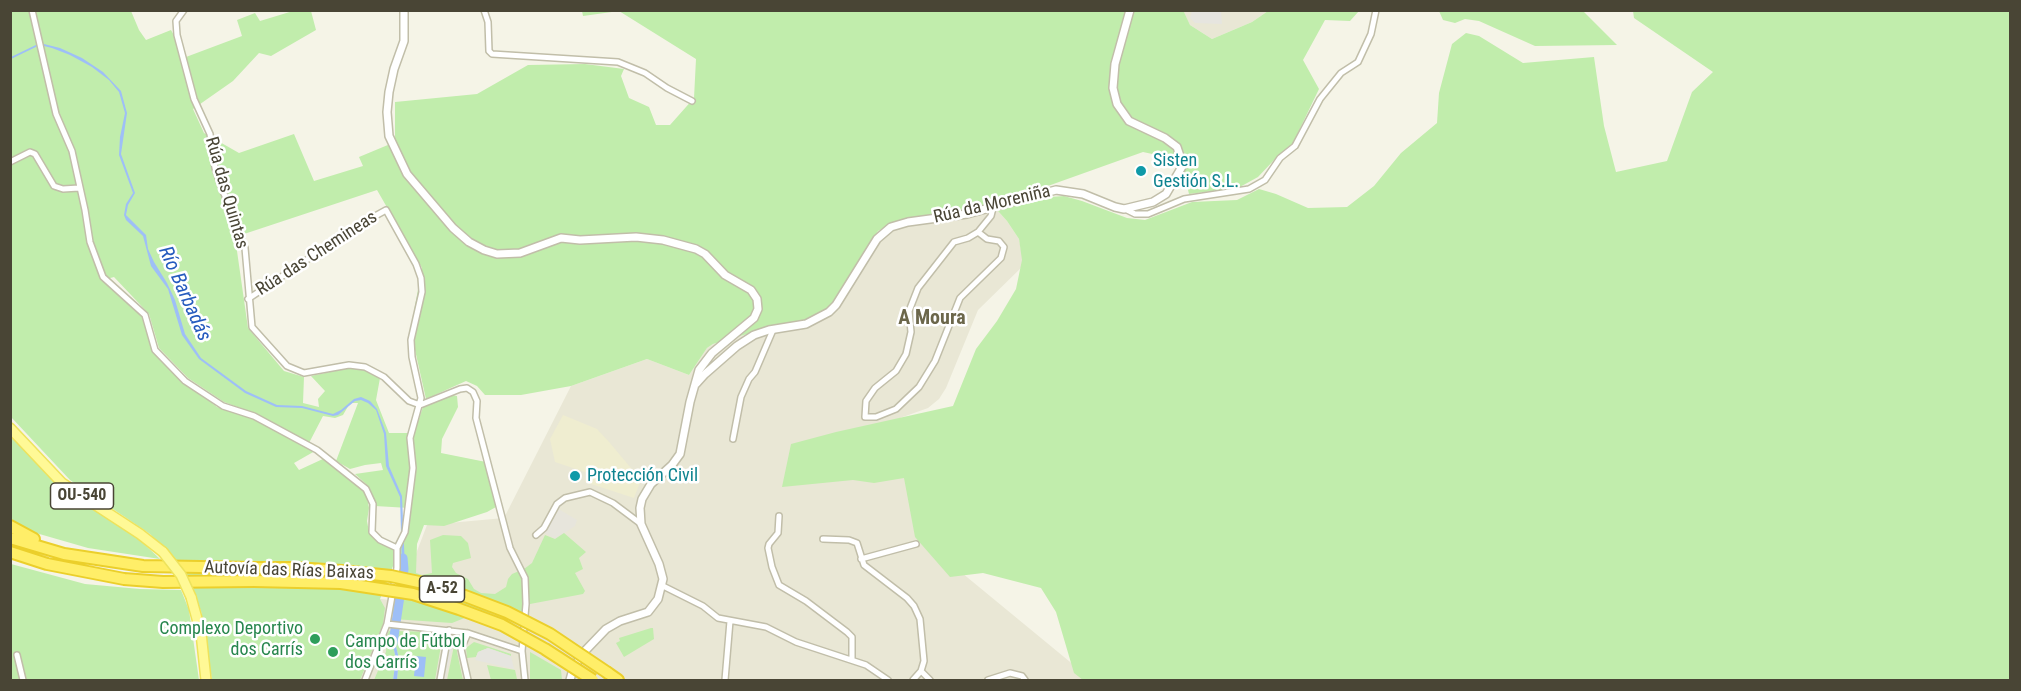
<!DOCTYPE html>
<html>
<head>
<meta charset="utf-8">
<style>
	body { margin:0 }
	#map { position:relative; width:2021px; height:691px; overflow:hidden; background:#f5f4e7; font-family:"Roboto Condensed",sans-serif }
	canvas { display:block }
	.frame { position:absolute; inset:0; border:12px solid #494535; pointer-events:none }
</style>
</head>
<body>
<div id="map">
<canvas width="2021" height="691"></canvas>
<div class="frame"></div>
</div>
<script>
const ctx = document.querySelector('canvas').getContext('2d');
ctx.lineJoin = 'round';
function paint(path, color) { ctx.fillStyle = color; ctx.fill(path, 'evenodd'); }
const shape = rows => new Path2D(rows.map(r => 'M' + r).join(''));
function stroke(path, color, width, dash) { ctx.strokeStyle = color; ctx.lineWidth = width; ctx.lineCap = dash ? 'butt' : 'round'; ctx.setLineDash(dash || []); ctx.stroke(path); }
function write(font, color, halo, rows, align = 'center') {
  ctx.font = font + ' "Roboto Condensed",sans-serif'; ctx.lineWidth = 5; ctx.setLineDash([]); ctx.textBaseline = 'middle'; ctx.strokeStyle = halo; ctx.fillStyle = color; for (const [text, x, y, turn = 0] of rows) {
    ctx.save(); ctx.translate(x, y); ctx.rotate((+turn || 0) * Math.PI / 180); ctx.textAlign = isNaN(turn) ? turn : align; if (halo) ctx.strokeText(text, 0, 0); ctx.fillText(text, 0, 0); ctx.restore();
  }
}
const residential = shape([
	[1183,11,1268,11,1252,22,1212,39,1190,25],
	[989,207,998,211,1007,221,1019,239,1024,265,978,310,946,388,939,399,928,408,900,418,928,545,1092,680,302,680,348,595,398,601,427,525,504,518,571,386,647,359,689,375,707,348,713,344,771,327,816,317,841,294,878,231,886,226,903,219,941,216]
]);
const industrial = shape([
	[557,508,577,520,575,526,555,539,545,533,550,518]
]);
const education = shape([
	[563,415,597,429,610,443,641,480,634,498,585,482,588,473,555,462,550,439]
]);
const green = shape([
	[1183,10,1190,25,1212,39,1252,22,1268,11,1359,11,1350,21,1325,20,1303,60,1319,89,1293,143,1275,159,1258,177,1238,188,1189,194,1184,173,1175,164,1165,163,1157,155,1143,152,989,207,941,216,903,219,894,222,878,231,841,294,825,311,804,321,771,327,713,344,707,348,689,375,647,359,571,386,521,395,485,395,477,386,466,381,426,399,415,350,414,311,422,268,377,190,235,237,248,328,284,371,304,377,303,403,319,407,318,399,325,391,311,376,349,368,364,369,380,378,376,400,389,433,414,433,423,407,452,395,457,396,458,407,442,439,441,453,486,462,496,507,487,512,444,526,424,525,417,544,416,573,422,575,432,573,430,540,443,535,461,536,468,543,471,558,453,563,452,567,456,573,468,579,474,589,481,593,495,594,506,587,508,579,512,574,524,569,532,563,545,535,555,539,564,533,586,552,579,558,583,569,575,573,585,591,583,594,530,604,522,615,492,613,467,617,452,623,393,619,393,601,400,570,400,552,401,543,407,535,409,508,375,506,366,484,355,474,383,470,381,463,365,465,350,469,336,461,358,403,350,403,343,415,335,418,323,416,309,443,256,414,224,402,188,378,159,348,149,314,114,277,103,280,143,316,153,352,173,372,217,407,255,419,315,451,294,463,299,470,325,458,361,488,367,497,369,508,367,521,369,532,373,538,394,550,395,561,380,599,385,608,383,624,360,680,212,680,201,611,192,590,164,549,150,534,70,480,11,417,11,11,131,11,139,30,146,40,171,30,186,57,242,36,237,20,255,13,260,21,293,11,311,11,316,30,271,56,259,53,233,81,193,109,204,133,239,153,294,134,314,181,363,166,359,157,395,142,395,102,477,94,528,65,585,64,624,69,621,76,629,98,649,107,656,125,670,125,694,98,696,59,619,11,583,16,582,11],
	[1439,11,1583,11,1617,45,1535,46,1479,21,1465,19,1455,23,1443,20],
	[1633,11,2010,11,2010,680,1083,680,1074,673,1056,612,1041,588,983,573,950,577,915,537,904,478,874,483,853,480,782,487,791,444,836,432,953,406,976,349,997,321,1016,289,1022,260,1019,239,1007,221,998,211,1036,198,1064,196,1082,201,1127,218,1145,220,1192,202,1237,200,1259,189,1276,194,1308,208,1347,207,1374,186,1401,153,1437,123,1439,93,1452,44,1466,33,1479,36,1523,63,1594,57,1604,126,1616,172,1667,161,1692,92,1713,72,1634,18],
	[10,435,62,489,138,538,160,559,88,548,29,531,11,519],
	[11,564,85,584,140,589,181,590,189,610,199,680,11,680],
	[651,628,653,628,654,639,624,657,616,643,620,641,619,638],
	[392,630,392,641,396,659,393,680,374,680,386,652,387,635,389,631],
	[395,631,433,632,427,643,430,645,435,632,443,634,435,680,397,680,399,659,395,642],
	[456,636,459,639,457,652,463,680,447,680],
	[474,642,511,654,511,656,488,648,478,652,476,657,467,658,466,648],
	[530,652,561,670,562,680,530,680],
	[487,665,515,670,517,679,491,680]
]);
const parking = shape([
	[1192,11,1221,11,1222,24,1195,23,1190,18],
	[450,640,454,640,445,680,442,680],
	[488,648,511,656,514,669,475,660,478,652]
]);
const water = shape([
	[40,43,60,48,82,58,103,72,121,91,127,113,121,154,135,193,128,205,126,215,146,235,148,249,154,262,167,283,175,300,185,334,201,358,246,391,277,405,302,406,333,414,341,410,354,399,361,397,370,401,377,409,386,433,389,466,402,496,405,569,402,568,400,497,386,466,384,434,376,410,368,403,361,400,355,401,338,415,333,416,302,408,276,407,245,393,199,359,182,335,168,289,151,266,143,236,126,220,124,215,126,204,133,193,119,155,120,137,125,113,119,92,109,80,92,67,70,55,52,48,40,45,11,59,11,57],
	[392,630,395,631,395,642,399,659,397,680,393,680,396,659,392,641],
	[416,656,426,657,424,677,414,676]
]);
const river = shape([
	[393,643,404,569,403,558]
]);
const minor = shape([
	[32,10,56,114,72,151,85,210,90,242,103,277,145,315,155,350,185,381,223,406,254,416,317,450,366,489,373,504,372,532,380,540,397,548],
	[184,10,176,21,177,35,194,99,210,134,215,168,220,183,245,248,252,327,287,366,304,373,349,365,365,367,384,377,409,401,420,405,460,389,467,388,473,392,477,401,476,418,510,548,525,578,526,604,522,651,525,680],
	[484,10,488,22,489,51,492,54,618,62,645,73,667,88,692,101],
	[10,162,30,152,35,154,54,186,63,189,79,188],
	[1125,209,1135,214,1148,214,1184,199,1249,189,1265,180,1280,158,1295,146,1320,99,1341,73,1358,62,1371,34,1376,10],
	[978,232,987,239,999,241,1004,247,1001,258,960,298,935,361,919,387,896,409,876,417,865,417,866,401,875,388,896,371,906,354,911,332,909,311,918,288,954,242,968,238,978,232,991,216,993,208],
	[248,299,359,225,386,210,416,264,421,278,422,292,411,340,412,357,421,398,410,438,413,468,405,532,397,548,397,568,387,624,365,680],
	[733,439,741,397,749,379,755,372,773,330],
	[779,516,778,533,769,544,768,548,772,567,779,585,806,601,847,632,852,637,852,660],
	[536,535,544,528,557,504,565,498,590,492,613,503,641,524],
	[823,539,849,540,857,543,864,565,907,598,914,606,920,619,924,661,921,671,913,680],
	[861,559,916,544],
	[663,586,703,606,718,618,766,627,796,642,866,665,888,680],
	[387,624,468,633,522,651],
	[468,633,461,649,468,680],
	[17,655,23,680],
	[921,671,930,680],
	[440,680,449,630],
	[725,680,730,621],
	[988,680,1010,673,1022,676,1025,680]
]);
const tertiary = shape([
	[404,10,404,41,394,69,389,92,387,112,389,136,407,174,453,228,469,242,484,250,497,254,520,253,561,238,580,240,636,237,663,240,696,249,705,254,725,275,751,290,757,299,758,309,754,318,712,353,699,370,690,402,680,454,672,465,651,484,642,499,640,508,641,524,659,564,663,579,658,599,648,612,620,621,606,629,583,653,573,669,570,680],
	[696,384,705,374,737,346,754,335,769,330,806,324,829,312,836,305,877,239,891,227,908,222,967,214,1056,190,1083,194,1115,207,1124,209,1153,202,1166,194,1183,165,1177,147,1165,138,1129,121,1117,104,1113,88,1115,64,1130,10]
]);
const primary = shape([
	[10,428,62,483,140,534,163,552],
	[191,597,201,633,206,680]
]);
const motorway = shape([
	[10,526,34,539],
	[10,538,64,554,143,566,257,568],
	[10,552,47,564,124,579,163,582,254,581],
	[608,673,618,680]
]);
const primaryBridge = shape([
	[163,552,181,575,191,597]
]);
const motorwayBridge = shape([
	[257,568,295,568,342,571,391,576,419,582,465,596,507,612,550,634,608,673],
	[254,581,341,583,413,594,459,609,502,625,545,649,593,680]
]);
const markers = [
	[1141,171,6,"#0f9aa8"],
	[575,476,6,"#0f9aa8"],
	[315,639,6,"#2e9e5b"],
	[333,652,6,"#2e9e5b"]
];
const shields = [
	[82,496,63],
	[442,589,45]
];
const shieldNames = [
	["OU-540",82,496],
	["A-52",442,589]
];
const cultureNames = [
	["Sisten",1153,161],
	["Gestión S.L.",1153,182],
	["Protección Civil",587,476]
];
const streetNames = [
	["Rúa das Quintas",226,193,74],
	["Rúa da Moreniña",992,205,-13],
	["Rúa das Chemineas",317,254,-33],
	["Autovía das Rías Baixas",289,571,2]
];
const leisureNames = [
	["Complexo Deportivo",303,629],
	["dos Carrís",303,650],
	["Campo de Fútbol",345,642,"left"],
	["dos Carrís",345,663,"left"]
];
const waterNames = [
	["Río Barbadás",184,294,66]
];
const neighbourhoodNames = [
	["A Moura",932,319]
];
paint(residential, '#e9e7d5');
paint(industrial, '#e7e5dc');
paint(education, '#efedd0');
paint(green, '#c1edac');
paint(parking, '#e6e5df');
paint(water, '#9ebff7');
stroke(river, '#9ebff7', 9);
stroke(minor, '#c1bea9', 8);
stroke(tertiary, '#c1bea9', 10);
stroke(primary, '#eee35c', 12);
stroke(motorway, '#ebcf2b', 14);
stroke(minor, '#fff', 5);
stroke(tertiary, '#fff', 7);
stroke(primary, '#fff996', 9);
stroke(motorway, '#ffee68', 10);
stroke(primaryBridge, '#eee35c', 12, []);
stroke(motorwayBridge, '#ebcf2b', 14, []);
stroke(primaryBridge, '#fff996', 9);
stroke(motorwayBridge, '#ffee68', 10);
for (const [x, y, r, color] of markers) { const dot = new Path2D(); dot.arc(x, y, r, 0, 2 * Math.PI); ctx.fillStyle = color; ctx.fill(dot); stroke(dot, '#fff', 2); }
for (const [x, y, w] of shields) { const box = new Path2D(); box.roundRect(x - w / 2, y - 13, w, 26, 4.5); ctx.fillStyle = '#fff'; ctx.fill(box); stroke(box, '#494535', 1.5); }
write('bold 16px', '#494535', null, shieldNames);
write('18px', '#0d838f', '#fff', cultureNames, 'left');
write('18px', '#494535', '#fff', streetNames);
write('18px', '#27864d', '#fff', leisureNames, 'right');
write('italic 20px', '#255bbe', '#fff', waterNames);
write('bold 20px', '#6c674b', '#fff', neighbourhoodNames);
</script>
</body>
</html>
